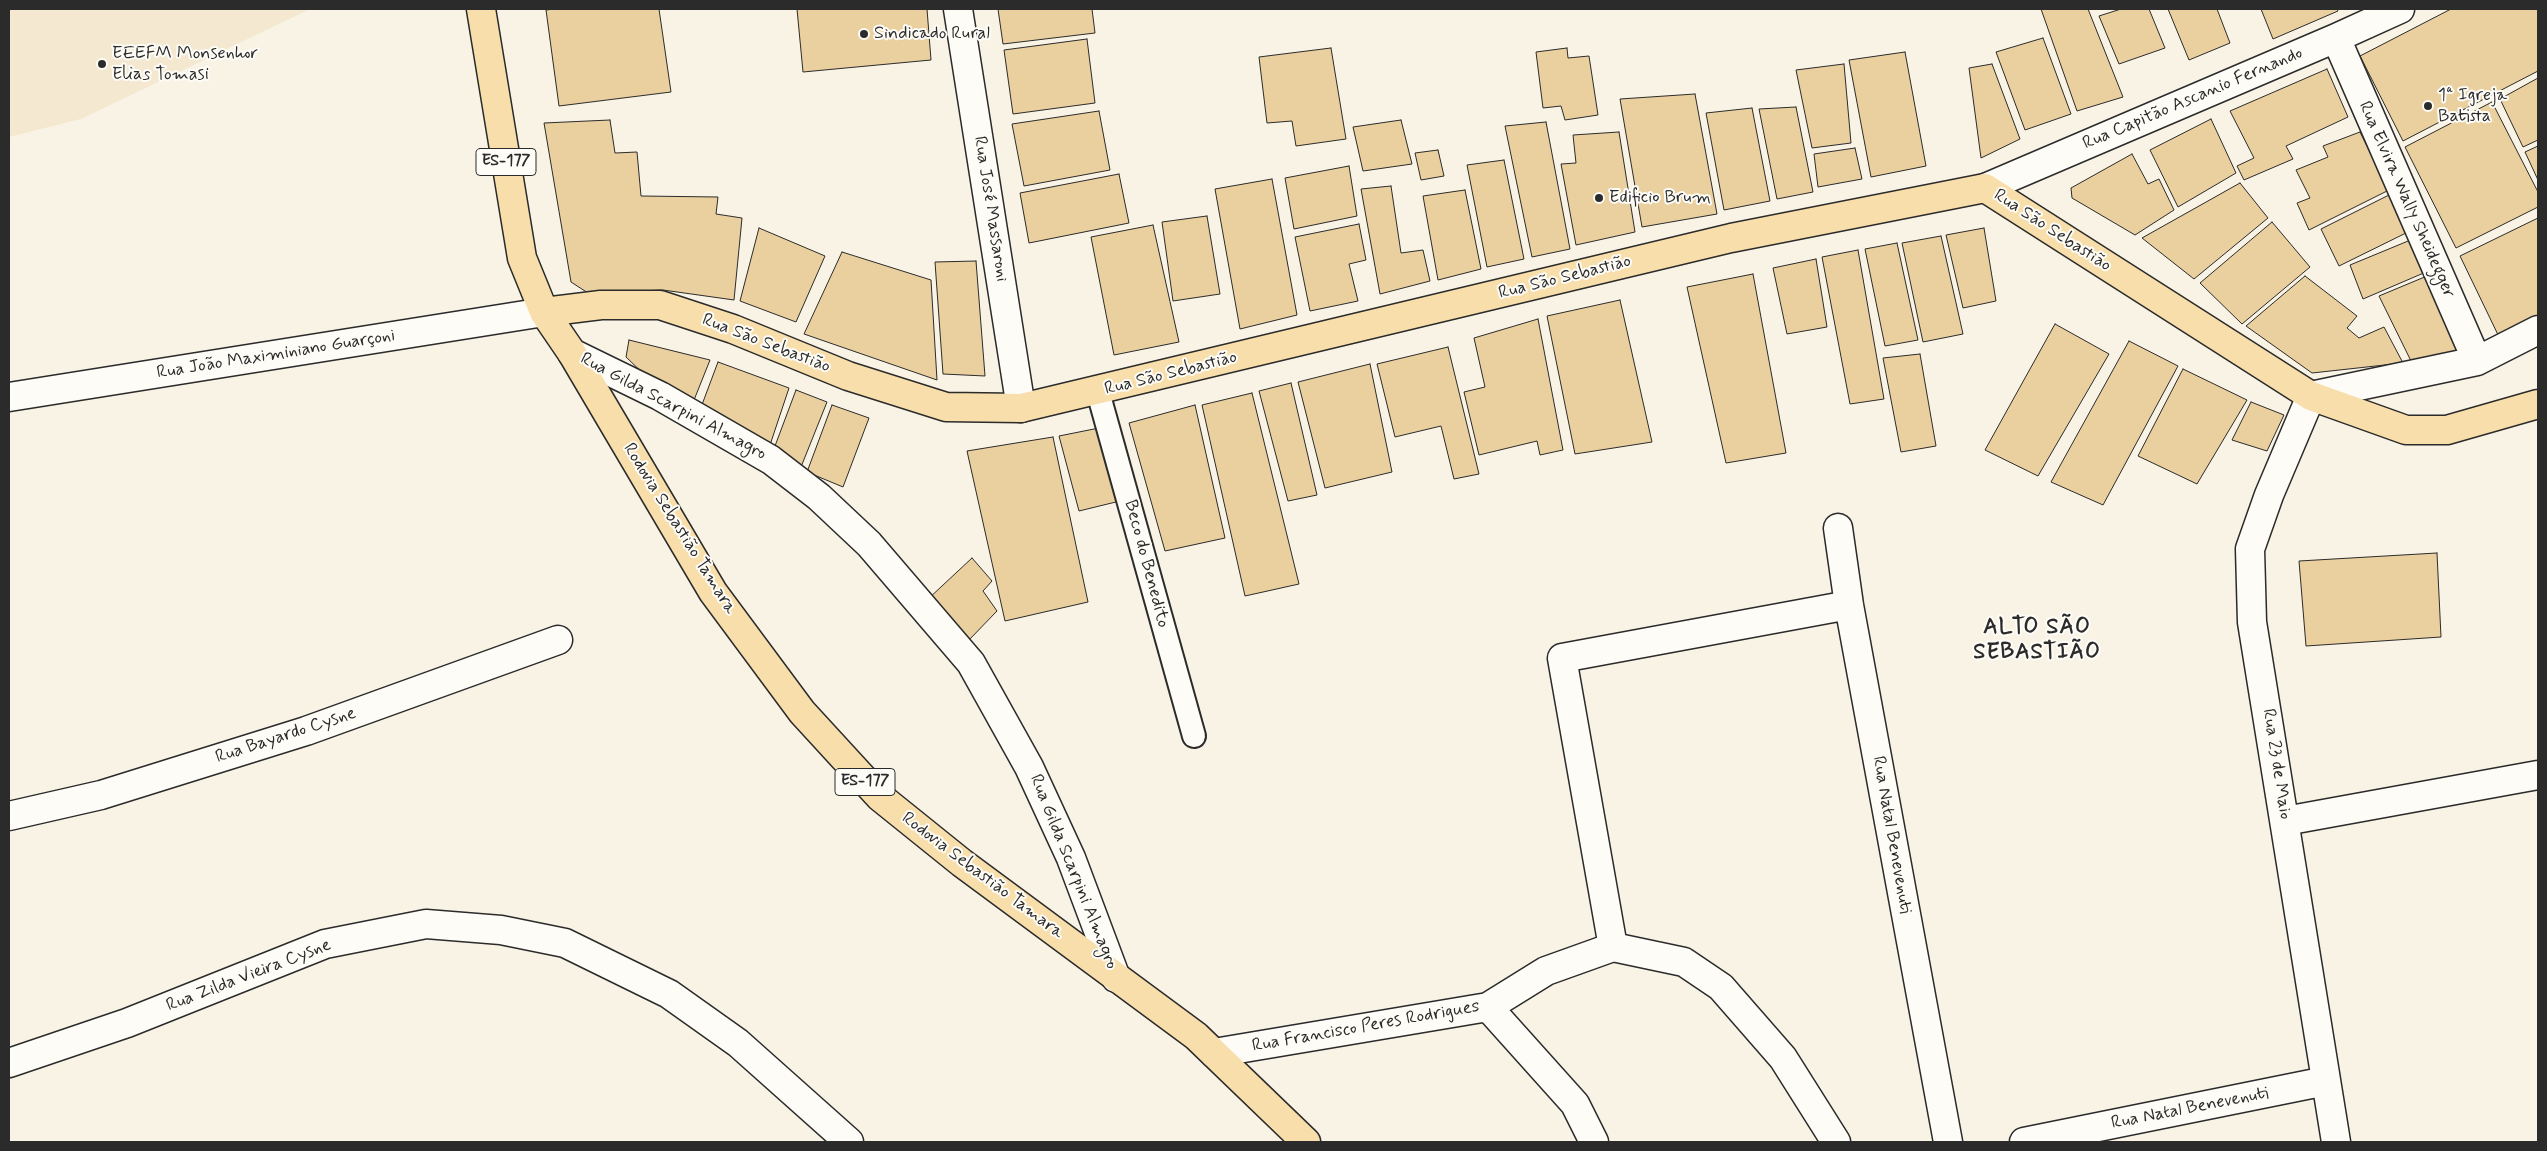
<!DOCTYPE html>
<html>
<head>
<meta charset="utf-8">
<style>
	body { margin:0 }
	#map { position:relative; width:2547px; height:1151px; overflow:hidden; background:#f9f3e5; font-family:Mynerve,sans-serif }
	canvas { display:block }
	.frame { position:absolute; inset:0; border:10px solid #2b2b2b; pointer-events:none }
</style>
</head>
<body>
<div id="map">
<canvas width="2547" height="1151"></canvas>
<div class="frame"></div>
</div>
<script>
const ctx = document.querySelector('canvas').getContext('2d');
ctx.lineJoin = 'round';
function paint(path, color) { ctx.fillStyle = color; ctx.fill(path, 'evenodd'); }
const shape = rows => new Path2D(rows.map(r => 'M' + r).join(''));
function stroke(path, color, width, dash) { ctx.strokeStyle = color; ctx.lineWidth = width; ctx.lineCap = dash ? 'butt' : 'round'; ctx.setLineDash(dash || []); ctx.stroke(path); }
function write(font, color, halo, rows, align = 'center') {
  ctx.font = font + ' Mynerve,sans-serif'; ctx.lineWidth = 4; ctx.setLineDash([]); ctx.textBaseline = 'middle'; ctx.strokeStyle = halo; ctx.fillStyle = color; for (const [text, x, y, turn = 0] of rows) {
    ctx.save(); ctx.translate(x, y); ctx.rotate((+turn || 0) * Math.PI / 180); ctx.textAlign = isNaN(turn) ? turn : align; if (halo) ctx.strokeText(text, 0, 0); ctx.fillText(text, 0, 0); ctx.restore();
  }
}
const built = shape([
	[9,9,310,9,81,119,9,137]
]);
const building = shape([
	[554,9,659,9,671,92,559,106,546,10,554,9],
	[797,9,927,9,931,60,803,72,797,9],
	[998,9,1092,9,1095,33,1003,44,998,9],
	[2041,9,2088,9,2123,97,2077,111,2041,9],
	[2121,9,2149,9,2165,48,2119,64,2099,16,2121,9],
	[2168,9,2217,9,2230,43,2189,60,2168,9],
	[2261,9,2337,9,2338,11,2273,39,2261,9],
	[2451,9,2538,9,2538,71,2403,141,2360,56,2451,9],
	[2043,38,2071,114,2025,130,1996,52,2043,38],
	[1087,39,1095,103,1013,114,1004,50,1087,39],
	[1331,48,1346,139,1296,146,1292,121,1267,123,1259,57,1331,48],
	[1567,48,1568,58,1589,56,1598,115,1565,120,1561,106,1543,108,1536,52,1567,48],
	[1905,52,1926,166,1871,177,1849,60,1905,52],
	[1844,64,1851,143,1812,148,1796,70,1844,64],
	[1992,64,2020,139,1981,158,1969,68,1992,64],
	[2327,69,2348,117,2286,146,2293,159,2244,180,2237,166,2254,158,2230,111,2327,69],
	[2538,78,2538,140,2523,147,2500,99,2538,78],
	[1695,94,1717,214,1642,227,1620,99,1695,94],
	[2492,102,2538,192,2538,207,2456,248,2405,147,2492,102],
	[1796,107,1813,192,1777,199,1759,109,1796,107],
	[1752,108,1770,201,1724,210,1706,113,1752,108],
	[1099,111,1110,170,1024,186,1012,124,1099,111],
	[2211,119,2236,173,2178,207,2150,150,2211,119],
	[610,120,615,153,637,152,641,196,718,197,716,214,742,218,734,300,663,290,588,293,571,282,544,123,610,120],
	[1401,120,1412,164,1363,171,1353,127,1401,120],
	[1546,122,1570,249,1532,257,1505,126,1546,122],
	[1619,132,1635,232,1576,245,1561,164,1576,163,1573,135,1619,132],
	[2360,132,2389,190,2309,230,2297,203,2310,198,2296,170,2328,157,2323,146,2360,132],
	[2538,146,2538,180,2525,152,2538,146],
	[1855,148,1862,179,1818,187,1814,154,1855,148],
	[1438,150,1444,176,1421,180,1415,153,1438,150],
	[2132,154,2148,184,2159,179,2174,210,2135,235,2072,198,2071,188,2132,154],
	[1504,160,1524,259,1487,267,1467,165,1504,160],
	[1349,166,1357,216,1294,229,1285,178,1349,166],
	[1119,174,1129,223,1029,243,1020,193,1119,174],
	[1272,179,1297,315,1240,329,1215,189,1272,179],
	[2240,183,2268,218,2194,279,2142,238,2240,183],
	[1391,186,1401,253,1423,250,1430,281,1380,294,1361,189,1391,186],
	[1465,190,1481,269,1438,280,1423,196,1465,190],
	[2391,194,2408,232,2339,266,2321,229,2391,194],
	[1207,216,1220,294,1173,301,1162,222,1207,216],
	[2538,218,2538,324,2501,341,2460,256,2538,218],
	[2272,222,2310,267,2242,324,2200,283,2272,222],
	[1359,224,1366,260,1349,264,1358,301,1310,311,1295,237,1359,224],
	[1153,225,1179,342,1114,355,1091,237,1153,225],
	[759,228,825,256,796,322,740,301,759,228],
	[1984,228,1996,301,1963,308,1946,235,1984,228],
	[1941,236,1963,334,1923,342,1902,243,1941,236],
	[2413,239,2426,272,2363,299,2350,265,2413,239],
	[1897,243,1918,340,1885,346,1865,249,1897,243],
	[1858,250,1884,399,1850,404,1822,257,1858,250],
	[842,252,931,280,937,380,804,334,842,252],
	[1816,259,1827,327,1787,334,1773,268,1816,259],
	[976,261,985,376,943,374,935,262,976,261],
	[1753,274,1786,453,1726,463,1687,287,1753,274],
	[2305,276,2357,316,2347,328,2359,338,2384,327,2403,363,2312,373,2246,326,2305,276],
	[2427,276,2460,342,2454,359,2411,361,2379,296,2427,276],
	[1620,300,1652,442,1575,454,1547,316,1620,300],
	[1538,319,1563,450,1540,455,1537,441,1479,455,1464,392,1485,387,1474,338,1538,319],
	[2055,324,2109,354,2038,476,1985,450,2055,324],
	[629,340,710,360,692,405,649,379,626,357,629,340],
	[2129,341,2178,366,2103,505,2051,482,2129,341],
	[1448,347,1479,474,1454,479,1441,426,1395,437,1377,364,1448,347],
	[1920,354,1936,446,1901,452,1883,358,1920,354],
	[718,362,789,388,769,448,700,410,718,362],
	[1370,364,1392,472,1325,488,1298,382,1370,364],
	[2183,369,2247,400,2197,484,2138,456,2183,369],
	[1291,383,1317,495,1288,501,1259,391,1291,383],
	[796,390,827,402,801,467,772,454,796,390],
	[1252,393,1299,584,1245,596,1202,405,1252,393],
	[2251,402,2284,415,2267,451,2232,440,2251,402],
	[832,405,869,418,843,487,807,472,832,405],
	[1195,405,1225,538,1165,551,1129,423,1195,405],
	[1104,427,1124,500,1079,511,1059,436,1104,427],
	[1053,437,1088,602,1005,621,967,451,1053,437],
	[2437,553,2441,637,2306,646,2299,561,2437,553],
	[972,558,992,581,983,591,997,611,968,641,927,600,972,558]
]);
const lane = shape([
	[1098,392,1194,736]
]);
const street = shape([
	[958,9,1021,408],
	[2336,38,2477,361],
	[1985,188,2336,38,2400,9],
	[572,353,660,396,771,460,819,497,869,544,971,663,1029,767,1071,858,1116,978],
	[9,397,544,312],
	[1838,528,1849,605,1948,1142],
	[9,816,101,795,306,731,558,640],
	[2285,821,2538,775],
	[1613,947,1562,658,1849,605],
	[1488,1007,1575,1104,1594,1142],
	[1214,1053,1488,1007,1546,971,1613,947,1684,962,1721,987,1783,1058,1836,1142],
	[9,1063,127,1023,325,944,426,924,501,930,565,943,669,994,738,1043,849,1142],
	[2024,1142,2326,1081],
	[2336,1142,2252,622,2250,549,2269,495,2311,396,2477,361,2538,330]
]);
const primary = shape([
	[481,9,522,258,544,312,572,353,713,592,802,712,880,797,962,863,1196,1036,1306,1142],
	[544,312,601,305,660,305,733,329,848,376,946,407,1021,408,1731,238,1985,188,2311,396,2406,430,2447,430,2538,404]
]);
const markers = [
	[864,34,5,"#2b2b2b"],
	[102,64,5,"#2b2b2b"],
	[2428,106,5,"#2b2b2b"],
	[1599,198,5,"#2b2b2b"]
];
const shields = [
	[506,162,60],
	[865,782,60]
];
const shieldNames = [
	["ES-177",506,162],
	["ES-177",865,782]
];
const poiNames = [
	["Sindicado Rural",874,34],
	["EEEFM Monsenhor",112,54],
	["Elias Tomasi",112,75],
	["1ª Igreja",2438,96],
	["Batista",2438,117],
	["Edificio Brum",1609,198]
];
const streetNames = [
	["Rua Capitão Ascanio Fernando",2193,99,-23],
	["Rua Elvira Wally Sheidegger",2406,200,66],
	["Rua José Massaroni",990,209,81],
	["Rua São Sebastião",2052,231,33],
	["Rua São Sebastião",1565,278,-14],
	["Rua São Sebastião",766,344,21],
	["Rua João Maximiniano Guarçoni",276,355,-9],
	["Rua São Sebastião",1171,374,-14],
	["Rua Gilda Scarpini Almagro",673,407,28],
	["Rodovia Sebastião Tamara",679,529,58],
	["Beco do Benedito",1146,564,75],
	["Rua Bayardo Cysne",286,736,-18],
	["Rua 23 de Maio",2276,764,81],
	["Rua Natal Benevenuti",1891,835,80],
	["Rua Gilda Scarpini Almagro",1073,872,68],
	["Rodovia Sebastião Tamara",982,876,37],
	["Rua Zilda Vieira Cysne",249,976,-21],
	["Rua Francisco Peres Rodrigues",1366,1027,-10],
	["Rua Natal Benevenuti",2190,1109,-11]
];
const districtNames = [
	["ALTO SÃO",2037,628],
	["SEBASTIÃO",2037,653]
];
paint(built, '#f4e8d0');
paint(building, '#eacf9f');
stroke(building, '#2b2b2b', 1);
stroke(lane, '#2b2b2b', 26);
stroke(street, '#2b2b2b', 31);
stroke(primary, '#2b2b2b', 31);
stroke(lane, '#fdfcf7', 22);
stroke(street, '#fdfcf7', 28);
stroke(primary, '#f8deab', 28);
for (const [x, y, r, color] of markers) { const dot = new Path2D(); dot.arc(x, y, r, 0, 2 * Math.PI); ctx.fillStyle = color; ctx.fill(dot); stroke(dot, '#fdfcf7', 2); }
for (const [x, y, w] of shields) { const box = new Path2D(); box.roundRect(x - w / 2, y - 13.5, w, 27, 4); ctx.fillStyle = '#fdfcf7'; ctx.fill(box); stroke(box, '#2b2b2b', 1); }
write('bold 16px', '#2b2b2b', null, shieldNames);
write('18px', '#2b2b2b', '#fdfcf7', poiNames, 'left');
write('18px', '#2b2b2b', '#fdfcf7', streetNames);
ctx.letterSpacing = '1px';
write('bold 22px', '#2b2b2b', '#fdfcf7', districtNames);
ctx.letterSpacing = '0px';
</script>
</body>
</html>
